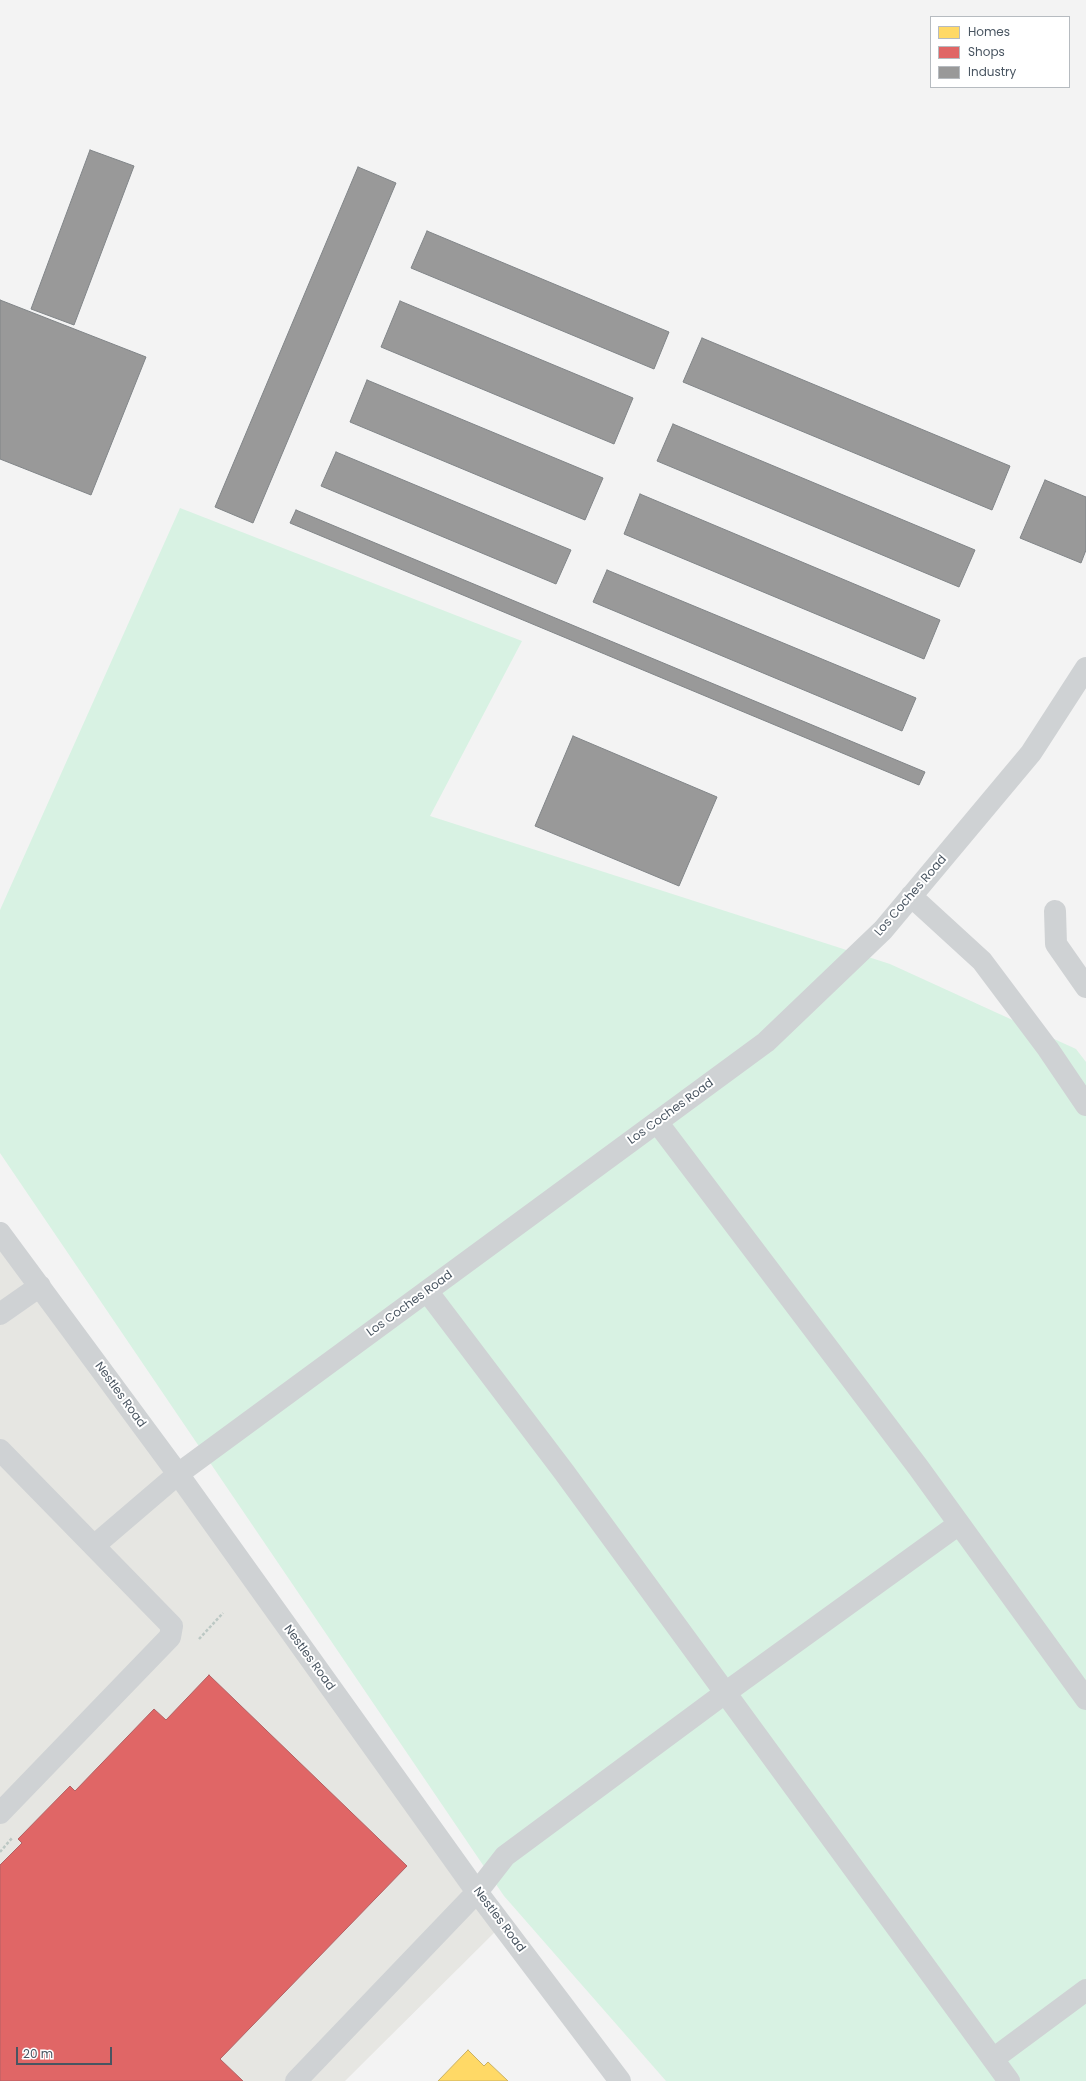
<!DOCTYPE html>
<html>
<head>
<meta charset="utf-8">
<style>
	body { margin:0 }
	#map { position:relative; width:1086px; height:2081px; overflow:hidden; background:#f3f3f3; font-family:Poppins,sans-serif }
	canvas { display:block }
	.legend { position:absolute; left:930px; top:16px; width:140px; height:72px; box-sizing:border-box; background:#fff; border:1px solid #b6bbc0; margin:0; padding:5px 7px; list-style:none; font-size:12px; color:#495561 }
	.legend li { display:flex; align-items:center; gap:8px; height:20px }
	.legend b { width:20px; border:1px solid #b6bbc0 }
	.scale { position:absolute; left:16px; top:2047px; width:96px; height:18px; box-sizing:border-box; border:2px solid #495561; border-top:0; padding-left:5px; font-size:12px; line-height:14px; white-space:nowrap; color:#495561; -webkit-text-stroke:3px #fff; paint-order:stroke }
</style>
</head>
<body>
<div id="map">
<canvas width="1086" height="2081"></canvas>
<ul class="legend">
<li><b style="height:11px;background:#ffd966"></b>Homes</li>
<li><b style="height:11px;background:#e06666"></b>Shops</li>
<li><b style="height:11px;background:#999"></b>Industry</li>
</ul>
<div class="scale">20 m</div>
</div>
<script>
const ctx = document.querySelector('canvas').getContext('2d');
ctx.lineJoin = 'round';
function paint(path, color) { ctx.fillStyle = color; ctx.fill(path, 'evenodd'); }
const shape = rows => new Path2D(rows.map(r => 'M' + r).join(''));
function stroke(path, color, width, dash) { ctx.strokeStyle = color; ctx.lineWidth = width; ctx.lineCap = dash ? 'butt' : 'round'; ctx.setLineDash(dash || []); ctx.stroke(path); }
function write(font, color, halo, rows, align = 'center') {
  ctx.font = font + ' Poppins,sans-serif'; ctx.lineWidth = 4; ctx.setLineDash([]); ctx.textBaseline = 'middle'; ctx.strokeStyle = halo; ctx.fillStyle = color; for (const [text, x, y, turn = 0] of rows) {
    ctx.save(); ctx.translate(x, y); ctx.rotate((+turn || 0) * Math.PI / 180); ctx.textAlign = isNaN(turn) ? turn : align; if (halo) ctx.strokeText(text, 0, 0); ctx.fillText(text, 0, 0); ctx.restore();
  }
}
const commercial = shape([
	[0,1233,502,1925,345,2081,0,2081]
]);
const green = shape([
	[180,508,522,641,430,816,890,964,1076,1049,1086,1062,1086,2081,666,2081,504,1896,0,1153,0,910]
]);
const homes = shape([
	[468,2050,484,2066,488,2062,508,2081,438,2081,468,2050]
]);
const shops = shape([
	[209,1675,407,1866,220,2059,243,2081,0,2081,0,1865,22,1843,18,1839,70,1786,75,1791,154,1709,166,1720,209,1675]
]);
const industry = shape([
	[90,150,134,166,74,325,31,309,90,150],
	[358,167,396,183,253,523,215,507,358,167],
	[427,231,669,332,654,369,411,268,427,231],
	[0,300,146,357,91,495,0,459,0,300],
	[400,301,633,398,614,444,381,347,400,301],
	[702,338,1010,466,992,510,683,382,702,338],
	[367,380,603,478,585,520,350,422,367,380],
	[673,424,975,550,959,587,657,461,673,424],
	[336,452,571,550,556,584,321,486,336,452],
	[1045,480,1086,497,1086,550,1081,563,1020,538,1045,480],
	[640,494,940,620,924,659,624,534,640,494],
	[296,510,925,772,919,785,290,523,296,510],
	[607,570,916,698,902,731,593,602,607,570],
	[573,736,717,797,679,886,535,826,573,736]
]);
const path = shape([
	[199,1639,223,1613],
	[0,1852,12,1838]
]);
const minor = shape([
	[911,896,982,961,1048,1049,1086,1105],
	[1055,911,1056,944,1086,987],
	[657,1122,918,1467,1086,1699],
	[0,1233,178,1474,477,1892,620,2081],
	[427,1291,564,1472,1009,2081],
	[0,1314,40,1286],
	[0,1450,172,1626,170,1637,0,1813],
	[95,1545,178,1474,766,1042,883,930,1031,753,1086,668],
	[993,2059,1086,1990],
	[296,2081,477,1892,505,1856,725,1693,959,1524]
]);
const streetNames = [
	["Los Coches Road",911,896,-49],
	["Los Coches Road",671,1112,-36],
	["Los Coches Road",410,1304,-36],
	["Nestles Road",120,1395,54],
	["Nestles Road",309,1658,54],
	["Nestles Road",499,1920,53]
];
paint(commercial, '#e6e6e2');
paint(green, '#d8f2e3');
paint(homes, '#ffd966');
stroke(homes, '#c8b164', 1);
paint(shops, '#e06666');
stroke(shops, '#b36164', 1);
paint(industry, '#999');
stroke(industry, '#818588', 1);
stroke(path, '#bcc8c4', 2.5, [3, 2]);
stroke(minor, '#cfd2d4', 22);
write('12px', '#495561', '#fff', streetNames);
</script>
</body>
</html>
